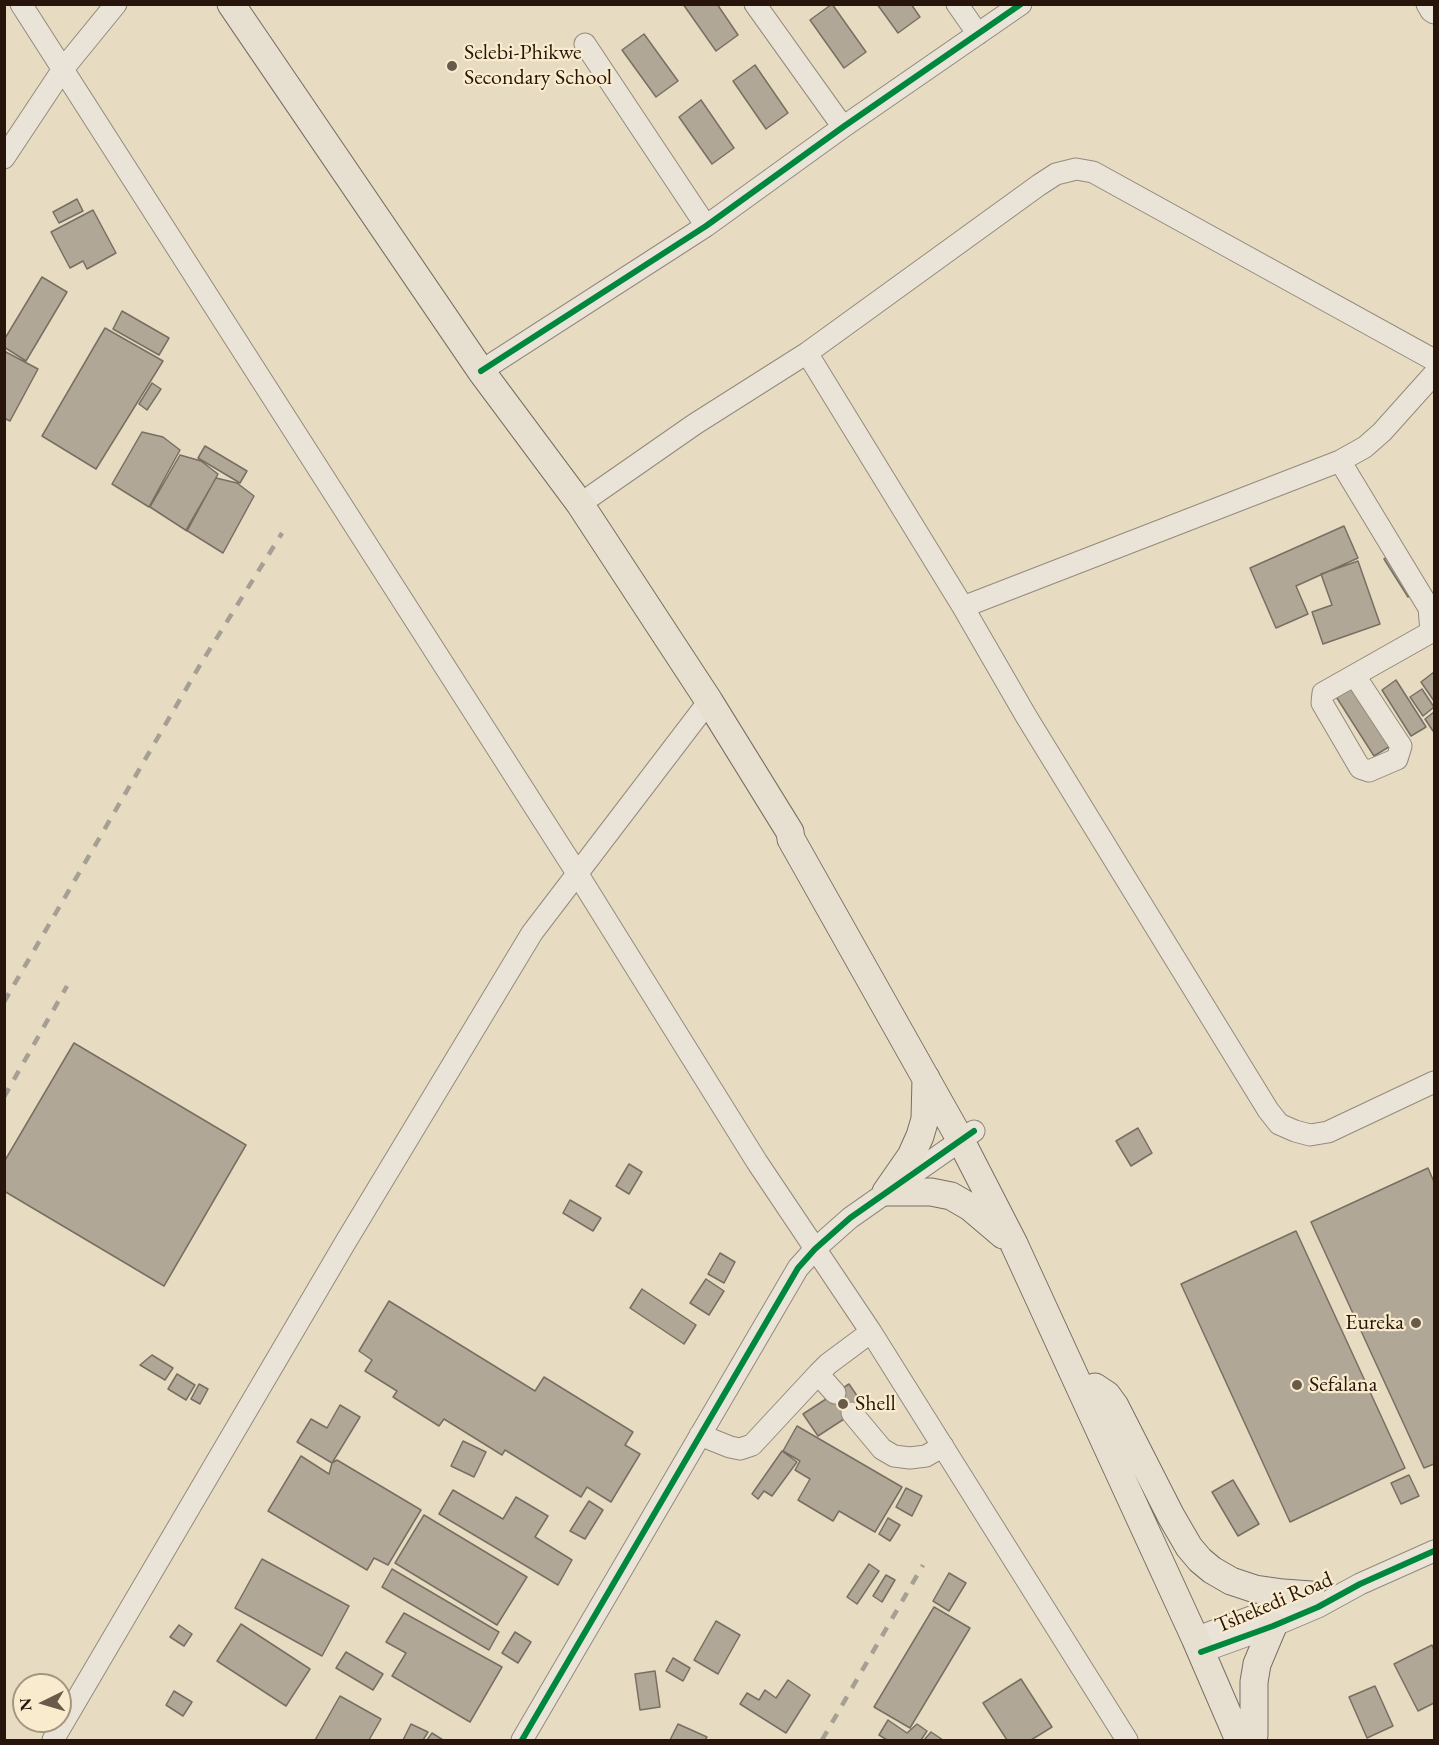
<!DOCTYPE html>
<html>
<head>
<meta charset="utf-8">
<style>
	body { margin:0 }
	#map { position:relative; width:1439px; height:1745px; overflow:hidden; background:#e7dbc2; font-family:"EB Garamond",serif }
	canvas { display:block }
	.frame { position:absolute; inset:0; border:6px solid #27140a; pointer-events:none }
	.north { position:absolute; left:12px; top:1673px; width:60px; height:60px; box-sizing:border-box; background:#f9ecce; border:2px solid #a59680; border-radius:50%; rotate:265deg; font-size:16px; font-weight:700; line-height:24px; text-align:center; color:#27140a }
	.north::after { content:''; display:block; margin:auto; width:21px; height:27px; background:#6a5a4a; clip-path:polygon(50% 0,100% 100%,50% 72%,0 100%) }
</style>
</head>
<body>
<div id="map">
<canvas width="1439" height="1745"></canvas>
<div class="frame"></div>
<div class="north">N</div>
</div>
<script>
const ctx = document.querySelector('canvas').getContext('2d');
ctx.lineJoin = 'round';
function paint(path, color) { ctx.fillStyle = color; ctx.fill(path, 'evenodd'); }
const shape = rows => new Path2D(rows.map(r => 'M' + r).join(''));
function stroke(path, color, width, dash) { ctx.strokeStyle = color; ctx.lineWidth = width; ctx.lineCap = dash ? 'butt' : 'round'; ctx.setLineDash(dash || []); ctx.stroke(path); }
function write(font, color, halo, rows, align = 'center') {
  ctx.font = font + ' "EB Garamond",serif'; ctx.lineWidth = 4.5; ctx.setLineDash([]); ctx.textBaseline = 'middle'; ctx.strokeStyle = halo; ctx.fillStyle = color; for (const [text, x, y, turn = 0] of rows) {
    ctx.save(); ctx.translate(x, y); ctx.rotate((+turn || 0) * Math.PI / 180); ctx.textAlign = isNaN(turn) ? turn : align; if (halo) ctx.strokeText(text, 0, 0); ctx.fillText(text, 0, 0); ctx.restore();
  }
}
const building = shape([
	[683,4,717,4,738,35,716,51,683,4],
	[832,4,866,52,844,68,810,20,832,4],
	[877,4,911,4,920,17,898,33,877,4],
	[644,34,678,81,656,97,622,50,644,34],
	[755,65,788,113,766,129,733,81,755,65],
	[701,100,734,148,712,164,679,117,701,100],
	[77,199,83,211,59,223,53,212,77,199],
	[93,210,116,253,87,269,83,261,70,268,51,232,93,210],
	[42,277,67,292,26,361,4,347,4,340,42,277],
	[122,311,169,338,159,355,113,329,122,311],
	[105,328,163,361,96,469,42,436,105,328],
	[4,351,38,369,10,421,4,418,4,351],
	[152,383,161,389,147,410,139,404,152,383],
	[142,432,163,437,180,450,149,507,112,484,142,432],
	[205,446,247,471,240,483,198,458,205,446],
	[180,455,201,461,218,474,187,531,150,507,180,455],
	[216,478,237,483,254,496,223,553,186,530,216,478],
	[1344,526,1358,558,1296,586,1308,614,1276,628,1250,568,1344,526],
	[1394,553,1417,592,1408,597,1384,559,1394,553],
	[1358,561,1380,624,1323,644,1312,612,1332,605,1321,574,1358,561],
	[1434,672,1434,701,1421,682,1434,672],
	[1396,680,1426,727,1411,736,1382,690,1396,680],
	[1354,683,1392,745,1374,756,1335,695,1354,683],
	[1422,689,1434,707,1423,716,1410,697,1422,689],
	[1434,712,1434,730,1433,731,1425,719,1434,712],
	[74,1043,246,1145,164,1286,4,1191,4,1162,74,1043],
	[1138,1128,1152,1153,1131,1166,1116,1141,1138,1128],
	[629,1164,642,1172,629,1194,616,1186,629,1164],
	[1428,1168,1434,1182,1434,1464,1424,1468,1311,1222,1428,1168],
	[570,1200,601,1218,593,1231,563,1213,570,1200],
	[1296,1231,1405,1468,1290,1522,1181,1284,1296,1231],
	[720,1253,735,1262,724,1283,708,1274,720,1253],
	[706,1279,724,1291,709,1315,690,1303,706,1279],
	[642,1289,696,1325,684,1344,630,1308,642,1289],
	[389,1301,535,1391,544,1377,633,1432,625,1445,640,1454,611,1502,587,1487,581,1497,505,1450,502,1455,444,1419,439,1426,393,1397,397,1391,365,1371,372,1360,359,1351,389,1301],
	[152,1355,173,1368,165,1380,140,1365,152,1355],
	[177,1374,195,1385,186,1400,168,1389,177,1374],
	[199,1384,208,1389,200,1404,191,1399,199,1384],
	[849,1384,864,1406,818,1436,803,1414,849,1384],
	[340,1405,360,1417,332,1463,297,1442,311,1419,327,1428,340,1405],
	[797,1426,902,1487,875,1532,839,1511,833,1521,798,1500,810,1479,795,1470,800,1461,783,1451,797,1426],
	[463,1441,486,1452,474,1477,451,1466,463,1441],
	[782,1451,797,1462,772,1496,764,1491,758,1499,752,1494,782,1451],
	[301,1456,329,1474,332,1463,337,1460,421,1510,388,1565,374,1558,367,1570,268,1511,301,1456],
	[1409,1475,1419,1496,1401,1504,1391,1483,1409,1475],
	[1233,1480,1259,1524,1238,1536,1212,1492,1233,1480],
	[906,1488,922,1496,912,1516,896,1507,906,1488],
	[453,1490,503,1519,516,1497,548,1516,535,1537,572,1560,558,1585,439,1514,453,1490],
	[589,1501,603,1510,585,1539,570,1531,589,1501],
	[424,1515,527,1577,497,1625,395,1563,424,1515],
	[888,1518,900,1525,890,1541,879,1534,888,1518],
	[262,1559,349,1606,322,1656,235,1608,262,1559],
	[869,1564,879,1571,857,1604,847,1597,869,1564],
	[392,1569,499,1632,489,1650,382,1587,392,1569],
	[949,1573,966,1583,949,1611,933,1601,949,1573],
	[886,1575,895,1580,882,1602,873,1596,886,1575],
	[934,1607,970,1628,910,1728,874,1707,934,1607],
	[404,1613,502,1667,470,1722,392,1676,406,1653,386,1642,404,1613],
	[716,1621,740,1635,718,1674,694,1660,716,1621],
	[241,1624,310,1669,286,1706,217,1661,241,1624],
	[179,1625,192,1634,184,1646,170,1637,179,1625],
	[515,1632,531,1642,518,1663,502,1653,515,1632],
	[1432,1645,1434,1650,1434,1703,1418,1711,1394,1664,1432,1645],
	[346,1652,383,1674,373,1690,336,1668,346,1652],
	[673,1658,690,1668,683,1681,666,1671,673,1658],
	[655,1671,660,1707,640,1710,635,1674,655,1671],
	[1021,1679,1052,1727,1031,1740,1007,1740,983,1703,1021,1679],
	[788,1680,810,1695,786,1733,740,1704,747,1693,759,1700,765,1690,776,1698,788,1680],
	[1375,1686,1393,1726,1367,1738,1349,1697,1375,1686],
	[174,1691,192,1702,183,1716,166,1705,174,1691],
	[340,1696,381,1719,369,1740,315,1740,340,1696],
	[888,1720,907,1733,917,1724,927,1731,921,1740,887,1740,879,1735,888,1720],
	[411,1724,428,1732,423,1740,403,1740,411,1724],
	[678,1724,707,1737,705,1740,670,1740,678,1724],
	[931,1732,943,1740,924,1740,931,1732],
	[432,1733,443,1740,427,1740,432,1733]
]);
const minor = shape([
	[21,4,577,873,757,1162,871,1332,1127,1740],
	[755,4,843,127],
	[957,4,978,34],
	[1427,4,1431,11,1434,13],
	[585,44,706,226],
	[4,158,63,69,116,4],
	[807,353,963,607,1026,716,1268,1110,1279,1124,1295,1131,1310,1135,1328,1132,1434,1082],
	[481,371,706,226,843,127,1021,4],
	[1340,461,1429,608,1431,632,1323,693,1322,703,1360,768,1369,771,1397,759,1401,746,1355,676],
	[580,504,695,424,807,353,1039,185,1056,174,1076,169,1093,172,1434,360],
	[963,607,1340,461,1365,447,1382,432,1434,374],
	[818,1374,835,1393],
	[852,1413,882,1449,894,1456,910,1458,926,1456,943,1446],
	[700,1435,730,1447,740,1449,752,1445,818,1374,828,1364,871,1332],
	[1195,1638,1304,1597],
	[1201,1652,1273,1626,1318,1607,1360,1584,1434,1551],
	[53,1740,345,1243,532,933,709,701],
	[522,1740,798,1268,815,1249,850,1218,974,1131]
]);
const major = shape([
	[231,4,481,371,580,504,709,701,790,832,791,839,960,1139,1014,1244,1195,1638,1239,1740],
	[886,1192,931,1192,951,1196,970,1207,1003,1235],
	[886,1192,911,1156,920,1136,925,1119,926,1078],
	[1095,1387,1107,1395,1115,1406,1171,1516,1189,1547,1200,1560,1212,1570,1231,1581,1255,1589,1283,1593,1311,1595],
	[1254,1735,1254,1682,1257,1664,1273,1626]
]);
const rail = shape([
	[4,1002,200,665,282,533],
	[4,1097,67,986],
	[822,1740,923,1565]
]);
const cycleway = shape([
	[481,371,706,226,843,127,1021,4],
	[1201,1652,1273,1626,1318,1607,1360,1584,1434,1551],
	[522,1740,798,1268,815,1249,850,1218,974,1131]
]);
const markers = [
	[452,66,6,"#6a5a4a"],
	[1416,1323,6,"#6a5a4a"],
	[1297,1385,6,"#6a5a4a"],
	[843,1404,6,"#6a5a4a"]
];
const poiNames = [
	["Selebi-Phikwe",464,53],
	["Secondary School",464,78],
	["Eureka",1404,1323,"right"],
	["Sefalana",1309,1385],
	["Shell",855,1404]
];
const streetNames = [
	["Tshekedi Road",1274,1603,-23]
];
paint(building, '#b0a796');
stroke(building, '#786f62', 1.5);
stroke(minor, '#938a7b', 23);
stroke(major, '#786f62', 29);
stroke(minor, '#eae4d8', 21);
stroke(major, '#e7e0d1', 27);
stroke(rail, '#a59f94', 4.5, [10, 10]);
stroke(cycleway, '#00873e', 6);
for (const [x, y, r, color] of markers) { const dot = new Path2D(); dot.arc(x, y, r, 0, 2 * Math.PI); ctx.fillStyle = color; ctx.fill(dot); stroke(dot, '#f9ecce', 2); }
write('22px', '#27140a', '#f9ecce', poiNames, 'left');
write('22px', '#27140a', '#f9ecce', streetNames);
</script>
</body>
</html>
